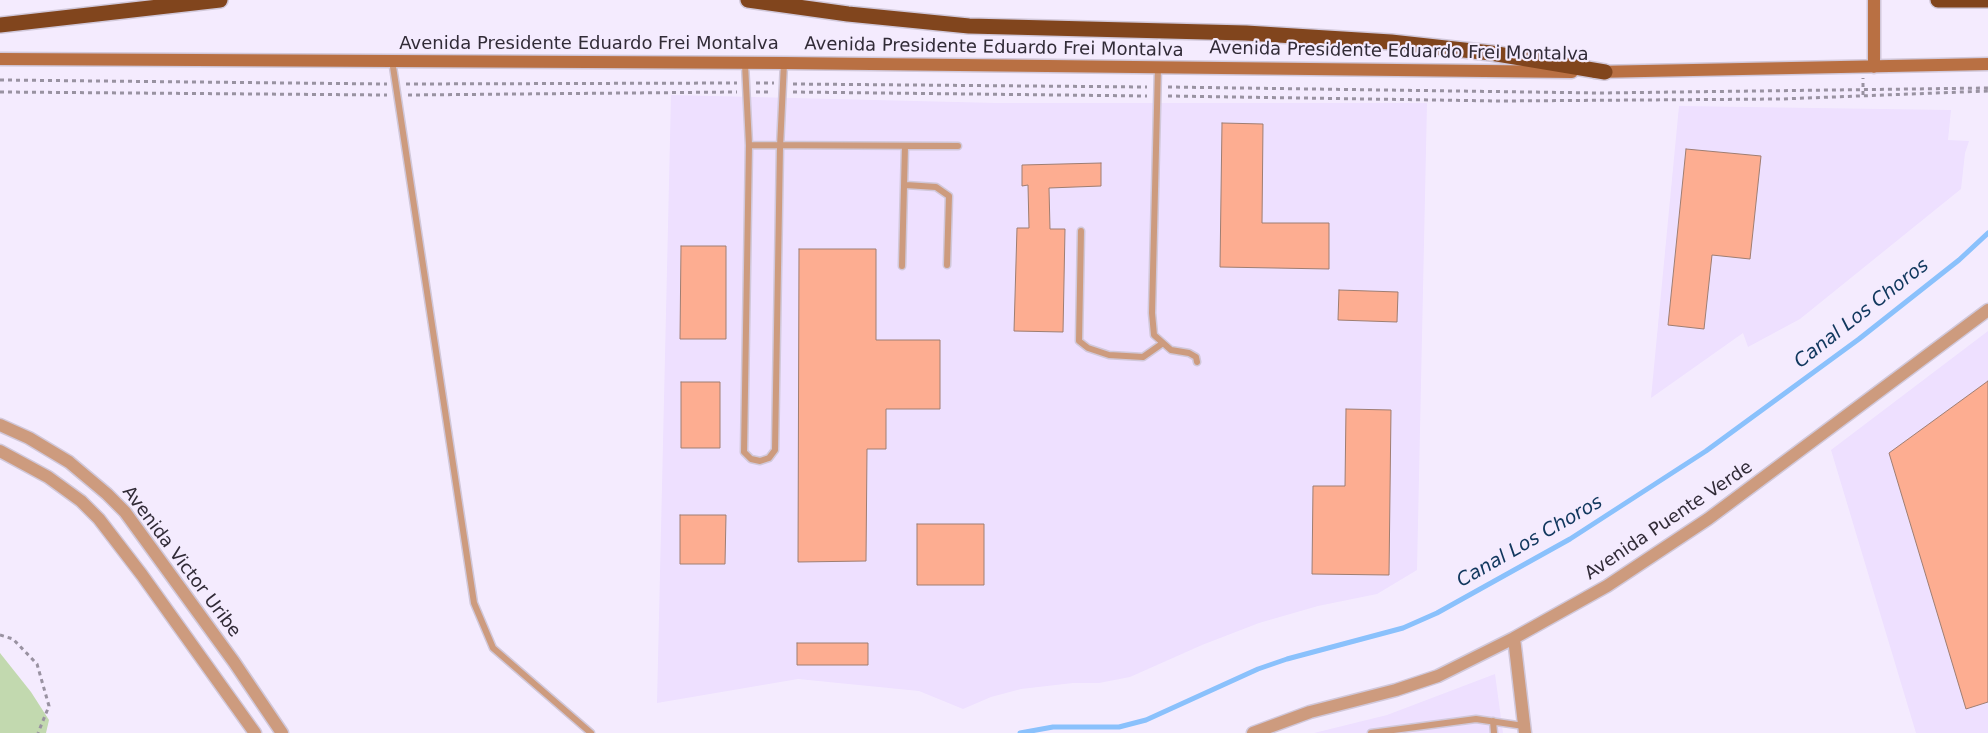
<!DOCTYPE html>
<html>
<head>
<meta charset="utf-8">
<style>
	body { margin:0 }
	canvas { display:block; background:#f4ebfe }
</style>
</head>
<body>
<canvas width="1988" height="733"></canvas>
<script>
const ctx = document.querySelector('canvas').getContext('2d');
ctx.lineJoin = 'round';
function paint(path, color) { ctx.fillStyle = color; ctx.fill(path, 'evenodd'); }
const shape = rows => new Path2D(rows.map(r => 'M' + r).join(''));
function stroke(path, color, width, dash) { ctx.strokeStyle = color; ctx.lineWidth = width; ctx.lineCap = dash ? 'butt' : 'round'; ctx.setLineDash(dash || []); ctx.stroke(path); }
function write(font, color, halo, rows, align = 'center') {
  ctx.font = font + ' "DejaVu Sans",sans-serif'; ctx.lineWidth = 4.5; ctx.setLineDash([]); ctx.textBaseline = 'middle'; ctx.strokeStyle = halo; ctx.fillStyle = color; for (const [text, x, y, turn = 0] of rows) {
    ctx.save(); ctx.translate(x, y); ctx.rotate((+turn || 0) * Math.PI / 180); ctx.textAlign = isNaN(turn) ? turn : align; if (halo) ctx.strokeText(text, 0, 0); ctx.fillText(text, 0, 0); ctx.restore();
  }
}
const built = shape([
	[671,95,997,103,1427,103,1417,570,1377,594,1318,606,1259,623,1202,645,1130,677,1099,683,1073,683,1021,689,991,697,963,709,919,691,798,679,657,703],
	[1679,106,1951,110,1948,140,1969,141,1965,153,1961,189,1800,319,1748,347,1743,333,1651,398],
	[1988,331,1988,733,1916,733,1831,450],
	[1495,674,1503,733,1314,733,1387,715]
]);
const green = shape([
	[0,653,31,692,49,720,46,733,0,733]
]);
const stream = shape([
	[1020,733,1053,727,1119,727,1146,720,1258,669,1287,659,1403,628,1437,613,1570,539,1706,451,1859,339,1959,260,1988,233]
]);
const building = shape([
	[1222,123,1263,124,1262,223,1329,223,1329,269,1220,267,1222,123],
	[1686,149,1761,156,1750,259,1712,255,1704,329,1668,325,1686,149],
	[1101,163,1101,186,1049,188,1050,229,1065,229,1063,332,1014,331,1017,228,1029,228,1028,185,1022,186,1022,165,1101,163],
	[681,246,726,246,726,339,680,339,681,246],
	[799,249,876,249,876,340,940,340,940,409,886,409,886,449,867,449,866,561,798,562,799,249],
	[1339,290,1398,292,1397,322,1338,320,1339,290],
	[1988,381,1988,702,1966,709,1889,453,1988,381],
	[681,382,720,382,720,448,681,448,681,382],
	[1346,409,1391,410,1389,575,1312,574,1313,486,1345,486,1346,409],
	[680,515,726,515,725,564,680,564,680,515],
	[917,524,984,524,984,585,917,585,917,524],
	[797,643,868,643,868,665,797,665,797,643]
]);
const path = shape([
	[0,80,387,84],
	[756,83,774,83],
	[406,84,737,83],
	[793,84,1147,87],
	[1168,87,1600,93,1988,88],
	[0,92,387,95],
	[756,92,772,92],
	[793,92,1147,96],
	[408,95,737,92],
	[1863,95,1863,78],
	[1168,96,1500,101,1781,99,1988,91],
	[0,635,13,639,37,664,49,706,38,733]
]);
const lane = shape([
	[392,60,474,603,493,648,591,733],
	[745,64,749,145,744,452,751,459,760,461,769,458,775,450,780,147,784,63],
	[1158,67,1152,313,1154,335,1171,350,1189,353,1196,357,1197,362],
	[749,145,958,146],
	[906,185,936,187,949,196,947,265],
	[1081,231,1079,341,1088,348,1109,355,1143,357,1163,343],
	[902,266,905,146],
	[1493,721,1494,733],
	[1371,733,1476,719,1524,726]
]);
const street = shape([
	[0,425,29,438,69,462,107,494,125,512,234,662,282,733],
	[0,451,48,477,81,501,99,519,142,575,255,733],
	[1514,638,1525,733],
	[1253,733,1310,712,1396,690,1438,676,1514,638,1607,586,1708,519,1988,310]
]);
const secondary = shape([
	[1874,0,1874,67],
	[0,59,784,63,1572,72],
	[1595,72,1988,64]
]);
const highway = shape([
	[748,0,848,14,969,26,1246,33,1391,42,1491,53,1605,72],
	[1938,0,1988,0],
	[0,25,220,0]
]);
const streetNames = [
	["Avenida Presidente Eduardo Frei Montalva",589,44],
	["Avenida Presidente Eduardo Frei Montalva",994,48,1],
	["Avenida Presidente Eduardo Frei Montalva",1399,52,1],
	["Avenida Puente Verde",1669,521,-34],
	["Avenida Victor Uribe",181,562,53]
];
const waterNames = [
	["Canal Los Choros",1862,314,-38],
	["Canal Los Choros",1530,542,-30]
];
paint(built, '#eee0ff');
paint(green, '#c2d9af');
stroke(stream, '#8ac1fc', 5);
paint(building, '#fdad91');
stroke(building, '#9f7e72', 1);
stroke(lane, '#d1c8da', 9);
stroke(street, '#d1c8da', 15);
stroke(secondary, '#d1c8da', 15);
stroke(highway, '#d1c8da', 18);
stroke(path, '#9992a1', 3, [4, 4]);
stroke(lane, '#cd9b7e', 6);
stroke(street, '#cd9b7e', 12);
stroke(secondary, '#b97043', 12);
stroke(highway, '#81451d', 15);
write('18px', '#312b37', '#f4ebfe', streetNames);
write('italic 19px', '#10375d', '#f4ebfe', waterNames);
</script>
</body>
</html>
